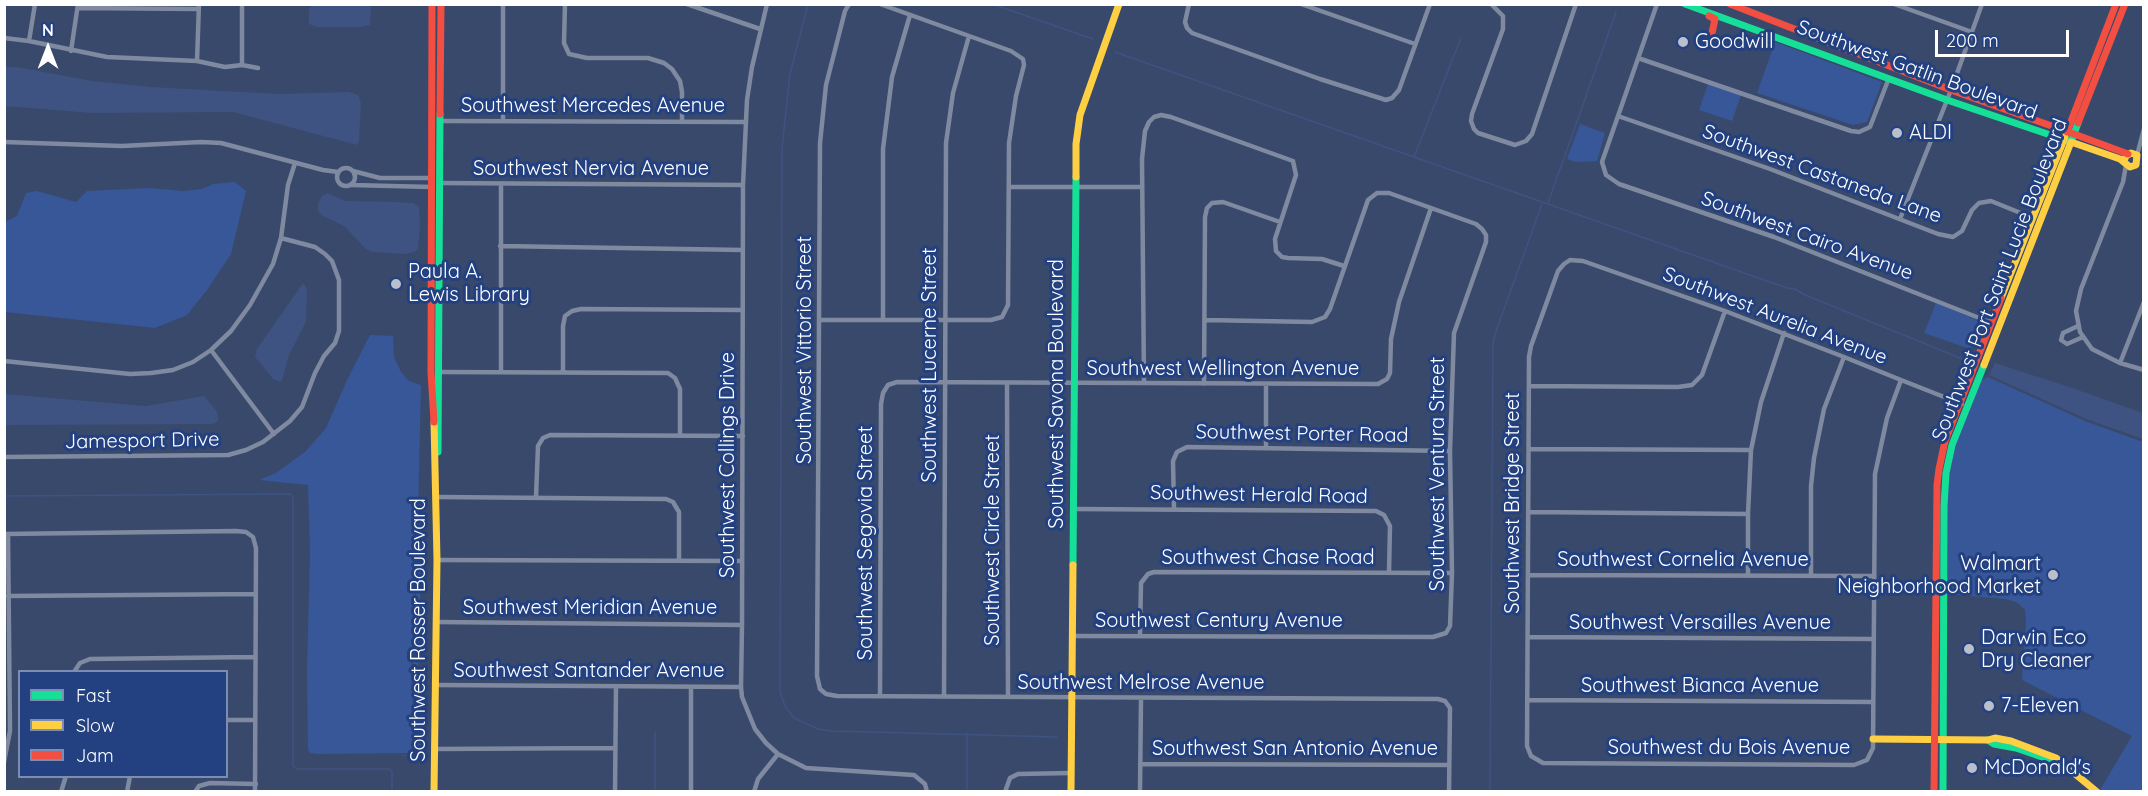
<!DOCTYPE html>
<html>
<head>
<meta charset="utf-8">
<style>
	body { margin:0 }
	#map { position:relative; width:2148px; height:796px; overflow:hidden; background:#39496b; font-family:Quicksand,sans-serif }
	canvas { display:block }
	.frame { position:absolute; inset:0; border:6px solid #fff; pointer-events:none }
	.legend { position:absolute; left:18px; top:670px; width:210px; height:108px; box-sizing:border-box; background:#234181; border:2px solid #7b8db3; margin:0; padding:8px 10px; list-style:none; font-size:18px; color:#fff }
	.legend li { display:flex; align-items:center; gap:12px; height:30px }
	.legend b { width:30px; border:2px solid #7b8db3 }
	.north { position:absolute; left:18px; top:18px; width:60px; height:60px; -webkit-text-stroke:4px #234181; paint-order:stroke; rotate:0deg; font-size:16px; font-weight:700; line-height:24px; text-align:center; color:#fff }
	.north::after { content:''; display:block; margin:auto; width:21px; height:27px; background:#fff; clip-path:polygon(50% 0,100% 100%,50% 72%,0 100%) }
	.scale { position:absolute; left:1935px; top:30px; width:134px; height:27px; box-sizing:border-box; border:3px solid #fff; border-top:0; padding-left:8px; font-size:18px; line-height:21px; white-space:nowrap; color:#fff; -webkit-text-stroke:4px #234181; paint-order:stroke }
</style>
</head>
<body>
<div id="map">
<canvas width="2148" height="796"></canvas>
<div class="frame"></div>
<ul class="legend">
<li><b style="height:8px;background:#16e098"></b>Fast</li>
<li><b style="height:8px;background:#ffcf43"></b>Slow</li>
<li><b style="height:8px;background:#f24e42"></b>Jam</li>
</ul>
<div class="north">N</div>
<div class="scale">200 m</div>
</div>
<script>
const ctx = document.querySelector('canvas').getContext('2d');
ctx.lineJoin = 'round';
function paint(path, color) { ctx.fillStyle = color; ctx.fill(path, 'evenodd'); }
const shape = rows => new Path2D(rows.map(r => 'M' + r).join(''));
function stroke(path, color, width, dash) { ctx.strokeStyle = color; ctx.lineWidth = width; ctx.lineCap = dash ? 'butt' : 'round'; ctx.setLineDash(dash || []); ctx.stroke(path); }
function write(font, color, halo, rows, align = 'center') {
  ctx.font = font + ' Quicksand,sans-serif'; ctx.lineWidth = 6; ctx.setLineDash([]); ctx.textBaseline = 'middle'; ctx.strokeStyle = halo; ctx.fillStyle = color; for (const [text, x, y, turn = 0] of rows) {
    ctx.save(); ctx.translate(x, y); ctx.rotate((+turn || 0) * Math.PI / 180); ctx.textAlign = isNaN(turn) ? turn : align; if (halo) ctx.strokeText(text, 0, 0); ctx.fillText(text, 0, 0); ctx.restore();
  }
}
const green = shape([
	[1775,42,1882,82,1867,122,1853,125,1757,93],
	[1708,84,1741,95,1732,121,1699,110],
	[1580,124,1605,133,1597,161,1576,162,1567,159],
	[235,182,246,191,231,254,207,290,187,315,155,328,5,312,5,222,17,216,26,193,37,191,76,202,87,191,149,188,183,191,202,189,213,184],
	[1936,303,1982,322,1970,349,1924,333],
	[370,335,393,336,394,357,401,372,409,381,421,385,417,555,411,664,415,750,408,753,318,754,310,753,308,749,307,672,310,552,308,485,259,480,276,473,306,451,326,428,347,380],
	[1988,377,2085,421,2143,442,2143,791,2100,790,2132,736,2022,680,2026,622,2025,610,2020,605,2016,602,2005,599,1946,594,1946,506,1949,473,1954,446,1978,382],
	[420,512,422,523,418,670,421,747,420,754,414,756,399,756,408,755,417,750,413,664]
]);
const water = shape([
	[311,5,371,5,370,25,361,27,317,27,309,24,309,10],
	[5,67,17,67,92,81,151,87,278,94,349,92,358,95,361,103,359,141,357,145,233,112,92,113,5,106],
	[327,193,345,201,399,202,413,203,419,207,420,224,418,249,414,252,405,254,373,252,366,249,344,226,323,216,318,211,318,204,322,196],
	[303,283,307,289,306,322,289,355,282,380,280,382,273,379,261,364,255,357,257,349],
	[1995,363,2072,388,2143,413,2143,439,2086,419,1989,375],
	[4,394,146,406,204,396,217,412,218,419,217,422,212,424,5,425]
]);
const stream = shape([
	[808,4,790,74,782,148,780,692,785,706,794,718,818,729,832,731,1057,737],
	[992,4,1093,39],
	[1115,52,1787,288,1795,289,1805,295,1965,360],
	[1414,157,1461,38],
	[1548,203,1616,12],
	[4,496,290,494,293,498,293,766,297,769,389,769,392,771,392,792],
	[655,792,655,732],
	[967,792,967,733],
	[1490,792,1493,344,1495,334,1542,204]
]);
const street = shape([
	[565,4,564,43,569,54,587,58,648,58,664,63,672,69,680,81,682,92,682,121],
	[687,4,760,29],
	[767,4,752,67,747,100,743,185,742,625,741,687,742,697,755,729,766,743,778,754,806,768,914,775,925,784,927,792],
	[849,4,845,11,826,85,820,143,817,676,820,689,826,694,837,696,1438,699,1445,701,1450,708,1449,792],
	[1189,4,1185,22,1187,28,1192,33,1320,79,1386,100,1392,98,1399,90,1430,4],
	[1301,4,1415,44],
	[1491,4,1503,16,1503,29,1472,114,1471,121,1474,129,1478,133,1515,145,1526,141,1532,134,1576,4],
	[1657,4,1602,162,1606,175,1619,184,1774,237,1992,323],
	[1894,4,1972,32],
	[78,8,199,9],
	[4,38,29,41,107,57,197,61,225,67,242,65,258,68],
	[29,41,35,4],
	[71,51,78,4],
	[1638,58,1851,131,1859,132,1870,127,1889,78],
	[197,61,199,4],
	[242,65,242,4],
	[1618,116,1770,169,1938,234,1953,237,1962,231,1972,210,1979,203,1991,201,2033,218],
	[503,120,503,4],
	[440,121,745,122],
	[4,142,122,146,201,142,221,143,323,170,338,172],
	[2137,155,2144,129],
	[2126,165,2123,182,2081,289,2076,311,2080,332,2092,349,2120,363,2144,370],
	'337 177a9 9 0 1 1 18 0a9 9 0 1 1-18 0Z',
	[353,171,380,178,432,178],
	[439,183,743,185],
	[501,184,501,371],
	[351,185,432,187],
	[1009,187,1142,187],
	[1900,219,1951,90,1982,4],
	[500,246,743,250],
	[820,320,991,320,1002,317,1008,305,1009,143,1016,96,1024,65,1023,59,1011,51,880,4],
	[883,320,883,149,892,77,910,15],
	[2078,326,2063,333,2061,340,2067,344,2083,337],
	[211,350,274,434],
	[4,361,130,374,151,373,173,370,193,362,211,350,231,331,250,305,273,264,281,238,288,185,295,163],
	[2120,363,2144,302],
	[439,372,668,373,675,378,680,389,680,435],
	[563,372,563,326,565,316,572,311,581,309,743,310],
	[1901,380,1887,418,1875,474,1873,748,1867,760,1854,765,1543,763,1531,756,1527,746,1529,357,1531,346,1558,271,1564,264,1570,260,1583,261,1725,311,1844,357,1901,380,1962,404],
	[1144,383,1142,159,1145,131,1149,122,1154,117,1161,115,1171,117,1293,161,1296,175,1275,239,1276,251,1282,257,1288,258,1322,259,1344,266],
	[1007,384,1008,697],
	[1204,384,1205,217,1207,208,1212,203,1223,202,1280,222],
	[1266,385,1266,447],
	[1529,386,1678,387,1692,385,1702,375,1725,311],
	[1529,449,1751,450],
	[4,457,228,455,246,450,263,442,290,421,302,407,315,373,324,356,335,343,339,331,339,280,332,261,325,254,315,247,281,238],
	[437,497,666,499,673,502,679,512,679,561],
	[536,497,538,446,543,438,550,435,743,436],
	[1073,509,1376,511,1384,515,1390,526,1389,573],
	[1174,509,1173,461,1177,452,1187,447,1450,451],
	[1528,512,1748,514],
	[4,534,236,531,246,532,253,537,256,548,255,792],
	[437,560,742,561],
	[1528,575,1874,576],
	[1748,575,1748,514,1751,450,1761,402,1784,333],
	[1811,576,1811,486,1814,458,1824,409,1844,357],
	[8,596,256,594],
	[437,622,742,625],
	[1140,635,1141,583,1148,574,1154,572,1452,573],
	[1073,636,1433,637,1446,633,1450,626,1452,573,1450,451,1454,333,1486,242,1486,235,1482,229,1476,224,1389,193,1377,193,1368,200,1330,309,1325,317,1312,322,1205,320],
	[1528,637,1873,639],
	[74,672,80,663,90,659,255,657],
	[436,685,741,687],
	[880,696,881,404,883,393,888,385,897,382,1378,384,1387,379,1390,373,1391,339,1399,302,1431,208],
	[944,697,946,143,953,93,969,36],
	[1528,700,1873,702],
	[226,720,255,720],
	[436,749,615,748],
	[4,762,10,731,8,534],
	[1140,764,1449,765],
	[61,792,66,776],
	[127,792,130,776],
	[195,792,199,786,210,783,256,784],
	[615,792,616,687],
	[691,792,691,687],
	[754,792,758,779,778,754],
	[1005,792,1010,778,1018,774,1071,773],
	[1140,792,1141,698]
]);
const fast = shape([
	[1685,4,1947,100,2071,142,2078,123],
	[438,452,440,114],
	[1073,565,1076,177],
	[1988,740,1994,744,2016,748,2062,764],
	[1943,792,1944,506,1946,473,1952,445,1984,365]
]);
const slow = shape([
	[1076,177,1076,144,1080,115,1119,4],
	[2001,298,2065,137],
	[1984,365,2071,142,2120,159,2130,167,2136,165,2137,155,2131,153,2126,156,2124,161],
	[434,422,437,560,434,792],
	[1873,739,1988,740,1995,738,2011,741,2056,758,2097,792],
	[1071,792,1073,565]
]);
const jam = shape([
	[432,4,431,372,434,422],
	[1730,4,1951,90,2074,134],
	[1709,16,1715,19,1712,33],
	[440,114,441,4],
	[2078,123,2125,4],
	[2067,132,2116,4],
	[2074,134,2128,154],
	[1934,792,1937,485,1939,469,1945,441,2001,298]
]);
const markers = [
	[1683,42,6,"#babfcb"],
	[1897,133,6,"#babfcb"],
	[396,284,6,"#babfcb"],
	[2053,575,6,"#babfcb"],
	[1969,649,6,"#babfcb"],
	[1989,706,6,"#babfcb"],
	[1972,768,6,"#babfcb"]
];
const poiNames = [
	["Goodwill",1695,42],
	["ALDI",1909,133],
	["Paula A.",408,272],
	["Lewis Library",408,295],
	["Walmart",2041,564,"right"],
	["Neighborhood Market",2041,587,"right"],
	["Darwin Eco",1981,638],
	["Dry Cleaner",1981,661],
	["7-Eleven",2001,706],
	["McDonald's",1984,768]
];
const streetNames = [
	["Southwest Gatlin Boulevard",1917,70,20],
	["Southwest Mercedes Avenue",593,106],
	["Southwest Nervia Avenue",591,169],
	["Southwest Castaneda Lane",1822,174,20],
	["Southwest Cairo Avenue",1807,236,20],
	["Southwest Port Saint Lucie Boulevard",2000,280,-69],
	["Southwest Aurelia Avenue",1775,316,21],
	["Southwest Vittorio Street",805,350,-90],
	["Southwest Lucerne Street",930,365,-90],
	["Southwest Wellington Avenue",1223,369],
	["Southwest Savona Boulevard",1057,394,-90],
	["Southwest Porter Road",1302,434,1],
	["Jamesport Drive",142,441,-1],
	["Southwest Collings Drive",728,465,-90],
	["Southwest Ventura Street",1438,474,-90],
	["Southwest Herald Road",1259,495,1],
	["Southwest Bridge Street",1513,503,-90],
	["Southwest Circle Street",993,540,-90],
	["Southwest Segovia Street",866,543,-90],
	["Southwest Chase Road",1268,558],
	["Southwest Cornelia Avenue",1683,560],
	["Southwest Meridian Avenue",590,608],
	["Southwest Century Avenue",1219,621],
	["Southwest Versailles Avenue",1700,623],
	["Southwest Rosser Boulevard",419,630,-90],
	["Southwest Santander Avenue",589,671],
	["Southwest Melrose Avenue",1141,683],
	["Southwest Bianca Avenue",1700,686],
	["Southwest du Bois Avenue",1729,748],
	["Southwest San Antonio Avenue",1295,749]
];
paint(green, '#385798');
paint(water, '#3e5381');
stroke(stream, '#3e5381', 1.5);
stroke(street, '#7f8aa1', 4.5);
stroke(fast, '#16e098', 7);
stroke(slow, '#ffcf43', 7);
stroke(jam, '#f24e42', 7);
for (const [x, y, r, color] of markers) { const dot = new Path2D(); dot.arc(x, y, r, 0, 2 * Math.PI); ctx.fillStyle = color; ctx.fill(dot); stroke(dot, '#234181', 2); }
write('20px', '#fff', '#234181', poiNames, 'left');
write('20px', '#fff', '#234181', streetNames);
</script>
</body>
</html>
